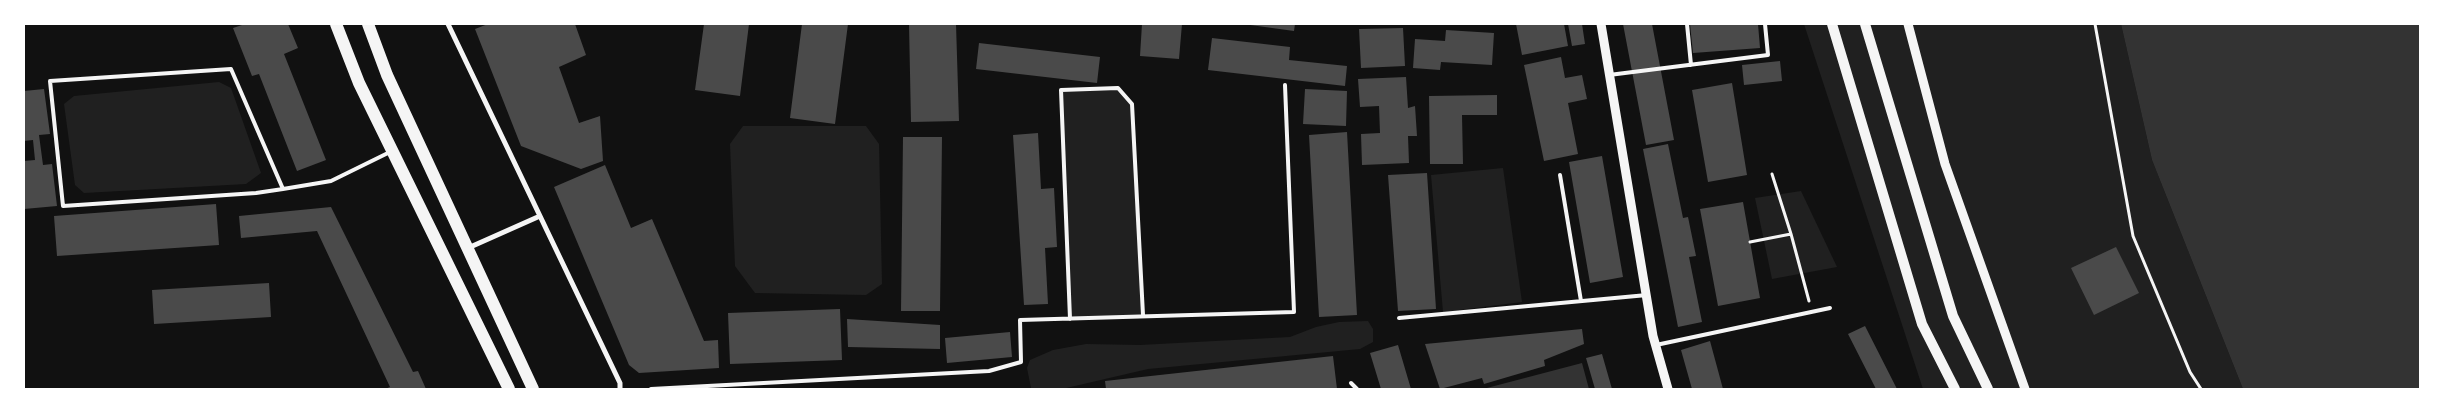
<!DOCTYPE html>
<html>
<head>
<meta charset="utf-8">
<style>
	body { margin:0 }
	#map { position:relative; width:2444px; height:413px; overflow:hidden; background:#111; font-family:"Sofia Sans Condensed",sans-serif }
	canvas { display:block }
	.frame { position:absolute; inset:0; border:25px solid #fff; pointer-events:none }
</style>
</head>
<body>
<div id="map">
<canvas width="2444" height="413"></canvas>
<div class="frame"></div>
</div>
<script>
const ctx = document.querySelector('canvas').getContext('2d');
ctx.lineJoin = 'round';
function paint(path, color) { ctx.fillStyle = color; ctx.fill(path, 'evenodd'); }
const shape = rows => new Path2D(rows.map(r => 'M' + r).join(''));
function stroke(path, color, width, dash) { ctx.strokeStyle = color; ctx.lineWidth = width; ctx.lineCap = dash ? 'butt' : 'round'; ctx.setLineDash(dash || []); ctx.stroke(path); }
const green = shape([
	[1804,24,2121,24,2152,160,2243,389,1923,389],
	[219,82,231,88,261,173,246,184,84,193,75,185,64,104,74,96],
	[1118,88,1132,104,1143,315,1070,319,1061,90],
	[743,126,866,126,879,144,882,284,866,295,755,293,735,266,730,144],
	[1503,168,1522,302,1443,312,1431,175],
	[1801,191,1837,267,1772,279,1755,198],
	[1368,321,1373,329,1373,342,1360,349,1148,369,1062,389,1031,388,1027,368,1030,360,1053,350,1086,344,1140,345,1290,337,1316,327,1339,322]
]);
const water = shape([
	[2121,24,2420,24,2420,389,2243,389,2152,160],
	[1582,363,1589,389,1483,389]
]);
const building = shape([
	[245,24,288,24,298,48,284,54,326,160,297,171,259,74,252,76,233,28],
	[488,24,575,24,586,55,559,67,579,123,600,116,603,161,581,169,521,146,475,29],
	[704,24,749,24,740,96,695,90],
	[802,24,848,24,835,124,790,118],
	[909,24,956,24,959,121,911,122],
	[1142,24,1182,24,1179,59,1140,56],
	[1243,24,1295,24,1294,31],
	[1516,24,1564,24,1568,46,1522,55],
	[1568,24,1582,24,1585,44,1572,46],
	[1623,24,1652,24,1674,140,1646,145],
	[1690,24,1758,24,1760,48,1693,53],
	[1403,28,1405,66,1361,68,1359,29],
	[1446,30,1494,33,1492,65,1441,62,1440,70,1413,68,1415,39,1445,41],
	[1212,38,1290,47,1289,60,1347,66,1345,86,1208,70],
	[979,43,1100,57,1097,83,976,69],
	[1561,57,1565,78,1582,75,1587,99,1568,103,1578,154,1544,161,1524,65],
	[1780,61,1782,81,1744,85,1742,65],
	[1406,77,1408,108,1415,106,1417,136,1408,136,1409,163,1362,165,1361,134,1380,133,1379,106,1360,107,1358,79],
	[1732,83,1747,175,1708,182,1692,90],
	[44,89,50,134,39,135,43,165,52,164,57,206,24,209,24,161,35,160,33,140,24,141,24,91],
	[1305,89,1347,91,1346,126,1303,124],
	[1497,95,1497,115,1462,115,1463,164,1430,164,1429,96],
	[1347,132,1357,315,1319,317,1309,135],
	[1038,133,1041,189,1054,188,1057,247,1045,248,1048,304,1024,305,1013,135],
	[903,137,942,137,940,311,901,311],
	[1668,144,1683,218,1688,217,1696,256,1689,257,1702,322,1678,327,1643,149],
	[1602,156,1623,277,1590,283,1569,162],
	[605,165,631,228,652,219,704,341,718,340,719,368,639,373,629,365,554,187],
	[1427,173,1436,309,1398,311,1388,175],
	[1743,202,1760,298,1718,306,1700,209],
	[216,204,219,245,57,256,54,216],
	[331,207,413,372,418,371,426,389,385,389,390,387,317,231,241,238,239,216],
	[2116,247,2139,293,2094,315,2071,268],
	[269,283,271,317,154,324,152,290],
	[840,309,842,360,730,364,728,313],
	[847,319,940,325,940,349,848,347],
	[1865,326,1897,389,1876,389,1848,334],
	[1582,329,1584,344,1544,360,1545,366,1484,384,1482,378,1440,389,1425,344],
	[1010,332,1012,357,947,363,945,338],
	[1710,341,1723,389,1692,389,1681,350],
	[1398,345,1411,389,1381,389,1370,353],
	[1602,354,1612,389,1595,389,1586,358],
	[1333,356,1337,389,1106,389,1105,381]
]);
const path = shape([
	[2095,24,2133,236,2190,372,2201,389],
	[1791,234,1809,301],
	[1750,242,1791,234,1772,174]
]);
const service = shape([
	[1687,24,1691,65],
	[1609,75,1768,55,1765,24],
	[1560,175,1581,301],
	[283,189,231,69,50,81,63,206,256,193,283,189,331,181,390,152],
	[1399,318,1647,295],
	[1070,319,1061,90,1118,88,1132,104,1143,315],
	[1656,345,1830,308],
	[1351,383,1357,389],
	[651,389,989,371,1021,362,1020,320,1294,312,1285,85]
]);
const minor = shape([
	[448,24,620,383,620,389],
	[468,248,540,216]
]);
const tertiary = shape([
	[1601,24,1653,336,1668,389],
	[1908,24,1945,164,2025,389]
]);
const secondary = shape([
	[1832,24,1922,324,1955,389],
	[1865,24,1953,316,1988,389]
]);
const primary = shape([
	[336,24,359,83,509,389],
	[368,24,387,75,533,389]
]);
paint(green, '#202020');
paint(water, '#333');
paint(building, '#4a4a4a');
stroke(path, '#f5f5f5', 3);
stroke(service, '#f5f5f5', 4);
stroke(minor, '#f5f5f5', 5);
stroke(tertiary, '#f5f5f5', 9);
stroke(secondary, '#f5f5f5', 10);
stroke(primary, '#f5f5f5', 12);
</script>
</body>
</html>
